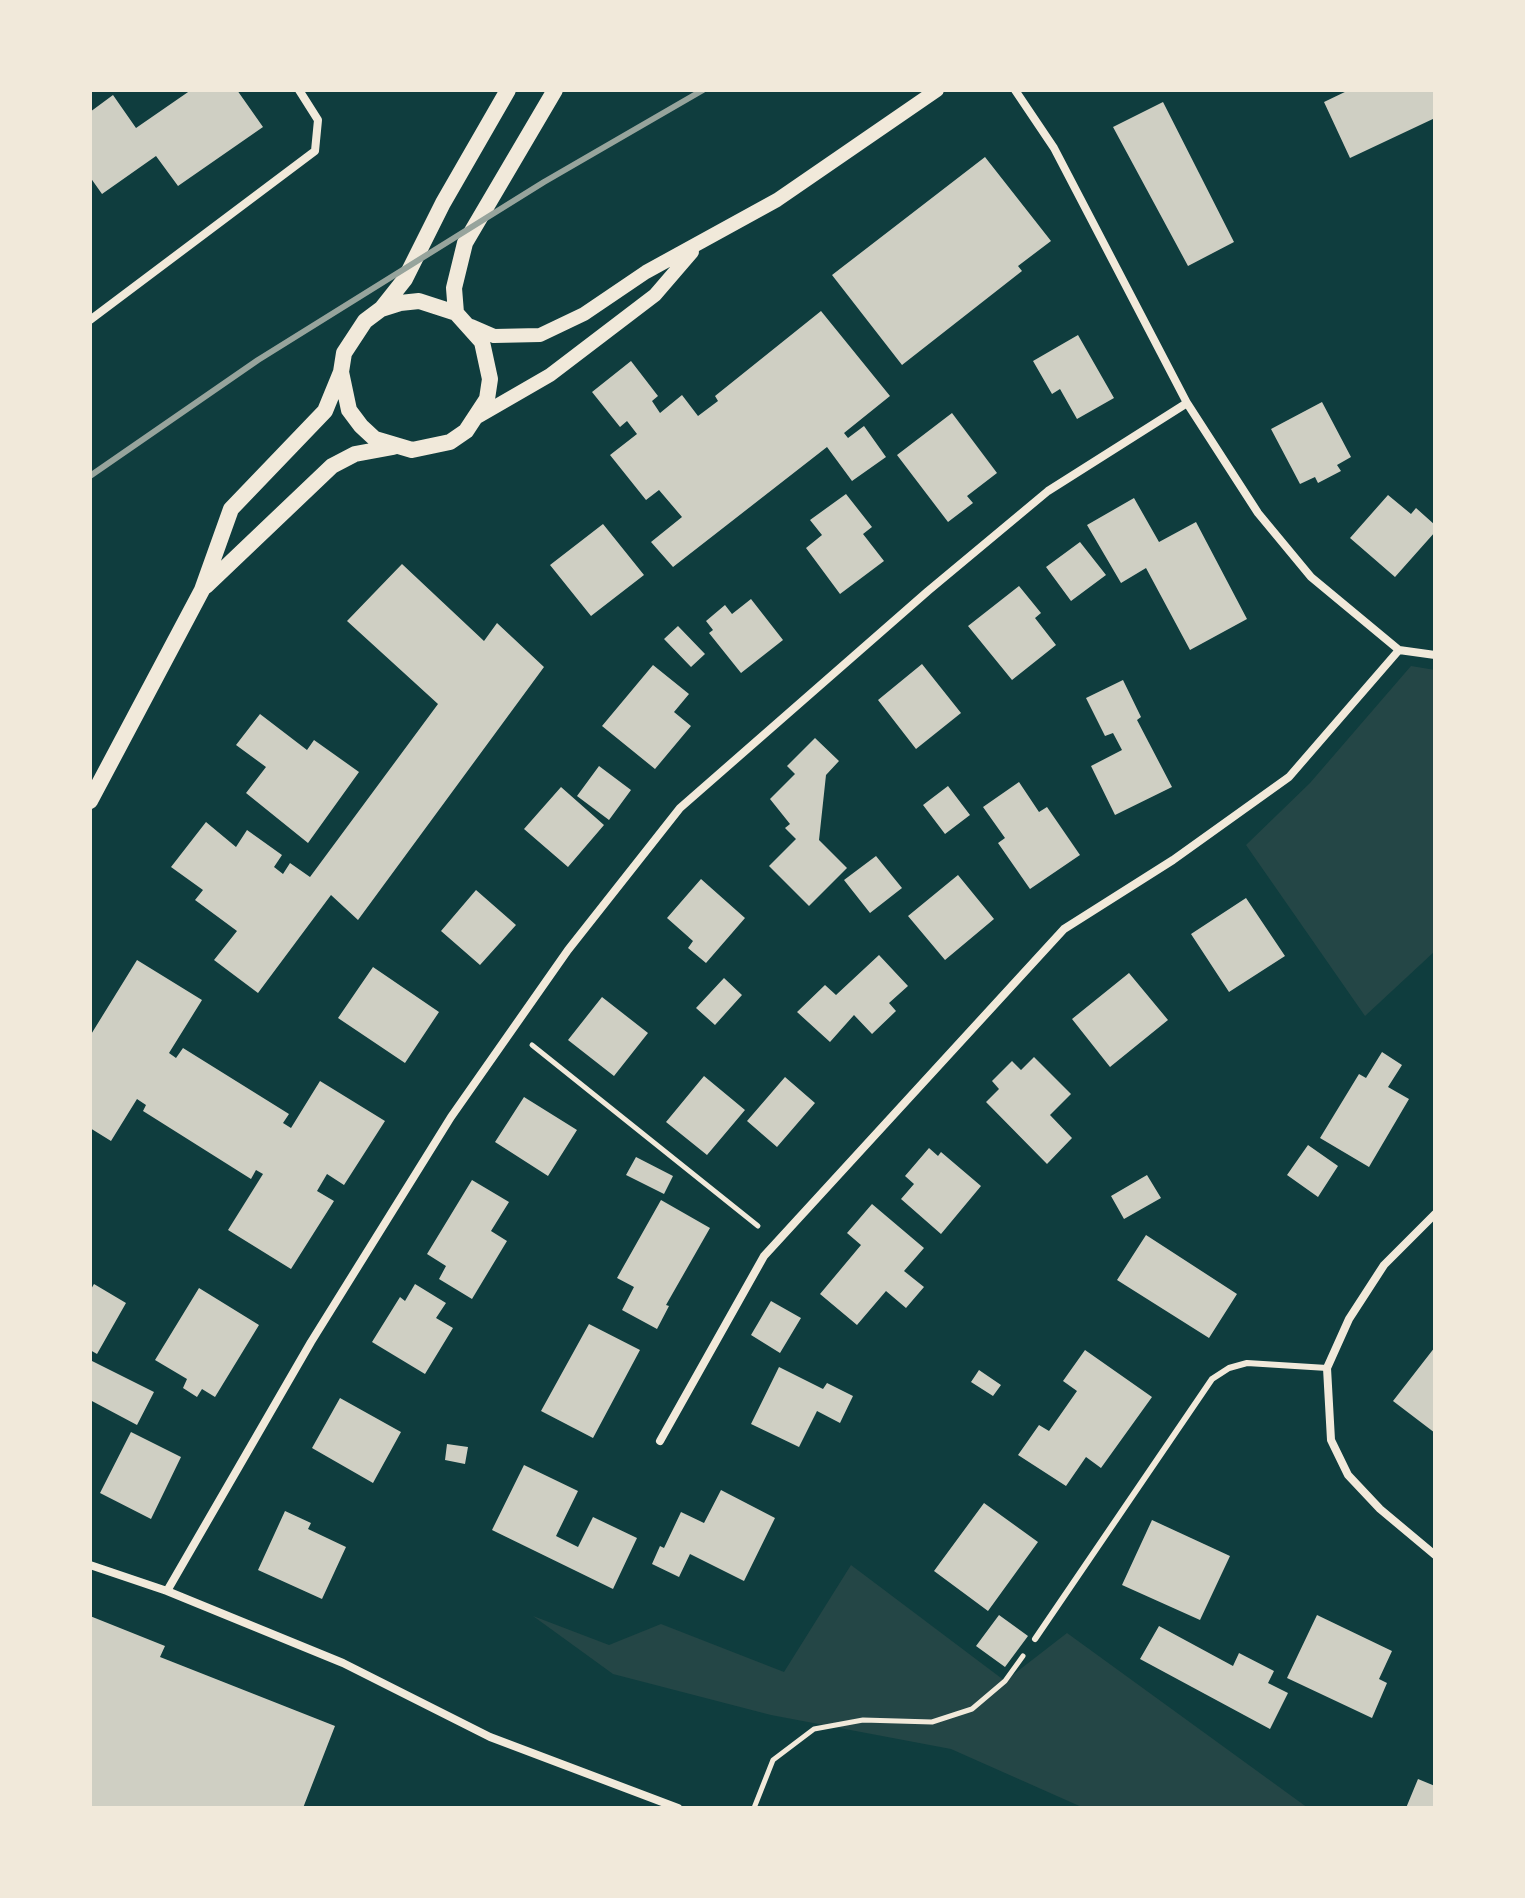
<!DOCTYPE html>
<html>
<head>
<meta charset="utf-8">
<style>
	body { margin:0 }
	#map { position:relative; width:1525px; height:1898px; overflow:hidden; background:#0f3d3e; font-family:"Alegreya Sans",sans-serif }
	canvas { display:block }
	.frame { position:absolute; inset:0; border:92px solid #f1e9da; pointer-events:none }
</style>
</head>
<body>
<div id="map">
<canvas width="1525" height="1898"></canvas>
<div class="frame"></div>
</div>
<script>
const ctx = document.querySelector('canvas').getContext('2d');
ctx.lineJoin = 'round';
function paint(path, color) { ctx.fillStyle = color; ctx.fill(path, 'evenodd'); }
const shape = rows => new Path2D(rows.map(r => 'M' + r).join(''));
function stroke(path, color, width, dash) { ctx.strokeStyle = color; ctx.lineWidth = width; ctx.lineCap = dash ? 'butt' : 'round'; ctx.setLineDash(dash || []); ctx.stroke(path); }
const green = shape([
	[1411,666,1435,670,1435,951,1365,1016,1246,845,1310,783],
	[851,1565,1005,1681,1067,1633,1308,1808,1084,1808,951,1749,771,1715,613,1674,533,1616,609,1645,661,1624,784,1672]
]);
const building = shape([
	[191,90,237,90,263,127,178,186,156,156,102,194,90,177,90,112,113,95,136,128],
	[1349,90,1435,90,1435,118,1350,158,1324,102],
	[1163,102,1234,242,1188,266,1113,127],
	[985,157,1051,241,1018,266,1022,271,902,365,832,275],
	[821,311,890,396,844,433,848,438,864,426,886,457,852,481,827,447,673,567,651,542,682,517,659,490,646,500,610,455,637,434,627,421,620,427,592,392,631,361,658,396,652,401,660,413,682,395,698,416,718,401,715,396],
	[1078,335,1114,398,1077,419,1060,389,1052,394,1033,361],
	[1322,402,1351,457,1337,465,1341,471,1318,483,1315,477,1300,484,1271,429],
	[952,413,997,473,967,496,973,503,948,522,897,455],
	[846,494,872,527,863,534,884,561,840,594,806,548,822,535,810,520],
	[1388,495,1411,514,1416,508,1435,525,1435,532,1395,577,1350,538],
	[1134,498,1159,542,1196,522,1247,619,1190,650,1146,568,1121,583,1087,525],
	[603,524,644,575,591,616,550,565],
	[1080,542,1106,575,1071,601,1046,567],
	[402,564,484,641,497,623,544,667,358,920,331,895,258,993,214,960,237,931,195,900,203,890,171,867,206,822,236,847,247,830,282,855,274,867,283,874,290,863,310,877,438,704,347,621],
	[1019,586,1041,613,1035,618,1056,645,1012,680,968,626],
	[751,599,783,640,741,673,709,633,713,630,706,621,725,605,732,614],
	[678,626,705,654,691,667,664,639],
	[922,664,961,713,916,749,878,700],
	[653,665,689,694,674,712,691,726,655,769,602,726],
	[1123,680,1141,717,1137,720,1172,787,1115,815,1091,766,1122,750,1113,733,1105,736,1086,698],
	[260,714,307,750,314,740,359,772,308,843,246,793,266,767,236,745],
	[815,738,839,761,826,775,819,840,847,868,809,906,769,866,796,839,785,828,790,824,770,799,795,774,787,766],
	[599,766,631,790,609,820,577,796],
	[1019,782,1039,812,1047,807,1080,855,1030,889,998,843,1005,838,983,807],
	[948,786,970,815,945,834,923,805],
	[561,787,604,825,568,867,524,829],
	[876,856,902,888,870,913,844,880],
	[958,875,994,919,945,960,908,916],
	[701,879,745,918,706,963,688,948,693,941,667,918],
	[476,890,516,925,480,965,441,931],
	[1246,898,1285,956,1229,992,1191,934],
	[879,955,908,986,889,1003,896,1011,872,1034,854,1015,830,1042,797,1012,825,985,836,995],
	[137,960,202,1000,169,1053,176,1058,183,1048,289,1114,283,1123,291,1128,320,1081,385,1121,344,1185,327,1174,317,1191,334,1201,291,1269,228,1230,263,1174,256,1170,251,1179,143,1111,146,1105,137,1099,111,1141,90,1128,90,1036],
	[373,967,439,1012,405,1063,338,1018],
	[1129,973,1168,1020,1110,1067,1072,1019],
	[724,978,742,995,715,1025,696,1008],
	[602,997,648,1033,614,1076,568,1040],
	[1382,1052,1402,1065,1388,1087,1409,1099,1369,1167,1320,1138,1359,1074,1366,1078],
	[1034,1057,1071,1094,1050,1115,1072,1138,1047,1164,986,1102,999,1089,992,1081,1012,1061,1021,1070],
	[704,1076,745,1110,707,1155,666,1122],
	[785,1077,815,1103,777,1147,747,1121],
	[524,1097,577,1130,548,1176,495,1142],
	[1308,1145,1338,1166,1318,1197,1287,1175],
	[929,1148,938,1156,941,1152,981,1186,941,1234,901,1199,914,1184,905,1176],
	[636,1157,673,1176,664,1194,626,1175],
	[1147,1175,1161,1198,1124,1219,1111,1196],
	[472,1180,509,1202,491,1231,507,1241,472,1299,439,1279,446,1266,427,1254],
	[661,1200,710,1228,666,1305,669,1306,657,1329,622,1310,634,1287,617,1278],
	[872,1204,924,1248,904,1271,924,1287,906,1308,886,1291,857,1325,820,1294,861,1245,847,1233],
	[1146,1235,1237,1294,1209,1338,1117,1280],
	[94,1284,126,1303,97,1354,90,1350,90,1291],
	[415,1284,446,1303,436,1318,453,1328,425,1374,372,1342,400,1297,405,1301],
	[199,1288,259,1325,215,1397,202,1389,197,1397,183,1388,187,1379,155,1360],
	[771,1301,801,1318,780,1353,751,1335],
	[589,1324,640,1350,593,1438,541,1411],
	[1435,1347,1435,1433,1393,1401],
	[1085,1350,1152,1397,1101,1468,1086,1457,1066,1486,1018,1455,1039,1425,1049,1431,1077,1391,1063,1381],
	[90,1360,154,1392,137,1425,90,1400],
	[779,1367,823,1389,827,1383,853,1396,840,1423,817,1411,799,1447,751,1424],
	[979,1370,1001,1385,993,1396,971,1382],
	[340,1398,401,1432,373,1483,312,1448],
	[131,1432,181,1457,151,1519,100,1493],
	[447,1444,468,1447,465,1464,445,1460],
	[524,1465,578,1491,556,1536,578,1547,593,1517,637,1538,613,1589,492,1530],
	[721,1490,775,1518,744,1581,690,1554,679,1577,652,1564,660,1546,664,1548,681,1512,704,1523],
	[984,1503,1038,1542,988,1611,934,1571],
	[285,1511,311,1523,308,1529,346,1547,322,1599,258,1570],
	[1152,1520,1230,1556,1200,1620,1122,1585],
	[999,1615,1028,1636,1005,1667,976,1646],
	[1317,1615,1392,1651,1379,1679,1387,1683,1372,1718,1287,1678],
	[90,1616,165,1646,160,1657,335,1726,303,1808,90,1808],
	[1159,1626,1233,1666,1239,1653,1274,1671,1268,1683,1288,1693,1270,1729,1140,1659],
	[1418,1779,1435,1786,1435,1808,1406,1808]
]);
const path = shape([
	[532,1045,758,1226],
	[754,1808,773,1760,814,1729,863,1720,932,1722,972,1709,1005,1681,1023,1656]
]);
const service = shape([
	[1035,1639,1212,1379,1229,1368,1247,1363,1327,1368]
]);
const minor = shape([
	[1015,90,1054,148,1187,403,1258,513,1311,577,1399,650,1435,655],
	[90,320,315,151,318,120,299,90],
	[1435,1214,1384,1265,1349,1319,1327,1368,1331,1440,1348,1475,1380,1509,1435,1555],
	[660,1441,764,1256,1064,929,1173,860,1289,777,1399,650],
	[90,1565,167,1591,343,1663,490,1737,678,1808],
	[167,1591,311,1342,451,1117,568,950,680,808,928,591,1048,491,1187,403]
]);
const tertiary = shape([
	[471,326,494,336,540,335,584,314,646,272,777,200,937,90],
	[479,416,550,375,655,295,692,252]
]);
const secondary = shape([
	[382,308,405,279,443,203,508,90],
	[456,313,454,288,465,243,555,90],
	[206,586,332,466,355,454,393,447],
	[90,801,202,590,231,509,325,411,341,372,344,353,365,321,381,309,400,303,419,301,456,313,482,342,490,379,487,399,466,431,450,442,412,450,375,439,361,426,349,410,341,372]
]);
const rail = shape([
	[90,476,258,360,544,182,703,90]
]);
paint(green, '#244646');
paint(building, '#cfcfc3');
stroke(path, '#f1e9da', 5);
stroke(service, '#f1e9da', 6);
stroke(minor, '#f1e9da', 8);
stroke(tertiary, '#f1e9da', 14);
stroke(secondary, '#f1e9da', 16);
stroke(rail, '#97a49c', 6);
</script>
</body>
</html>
